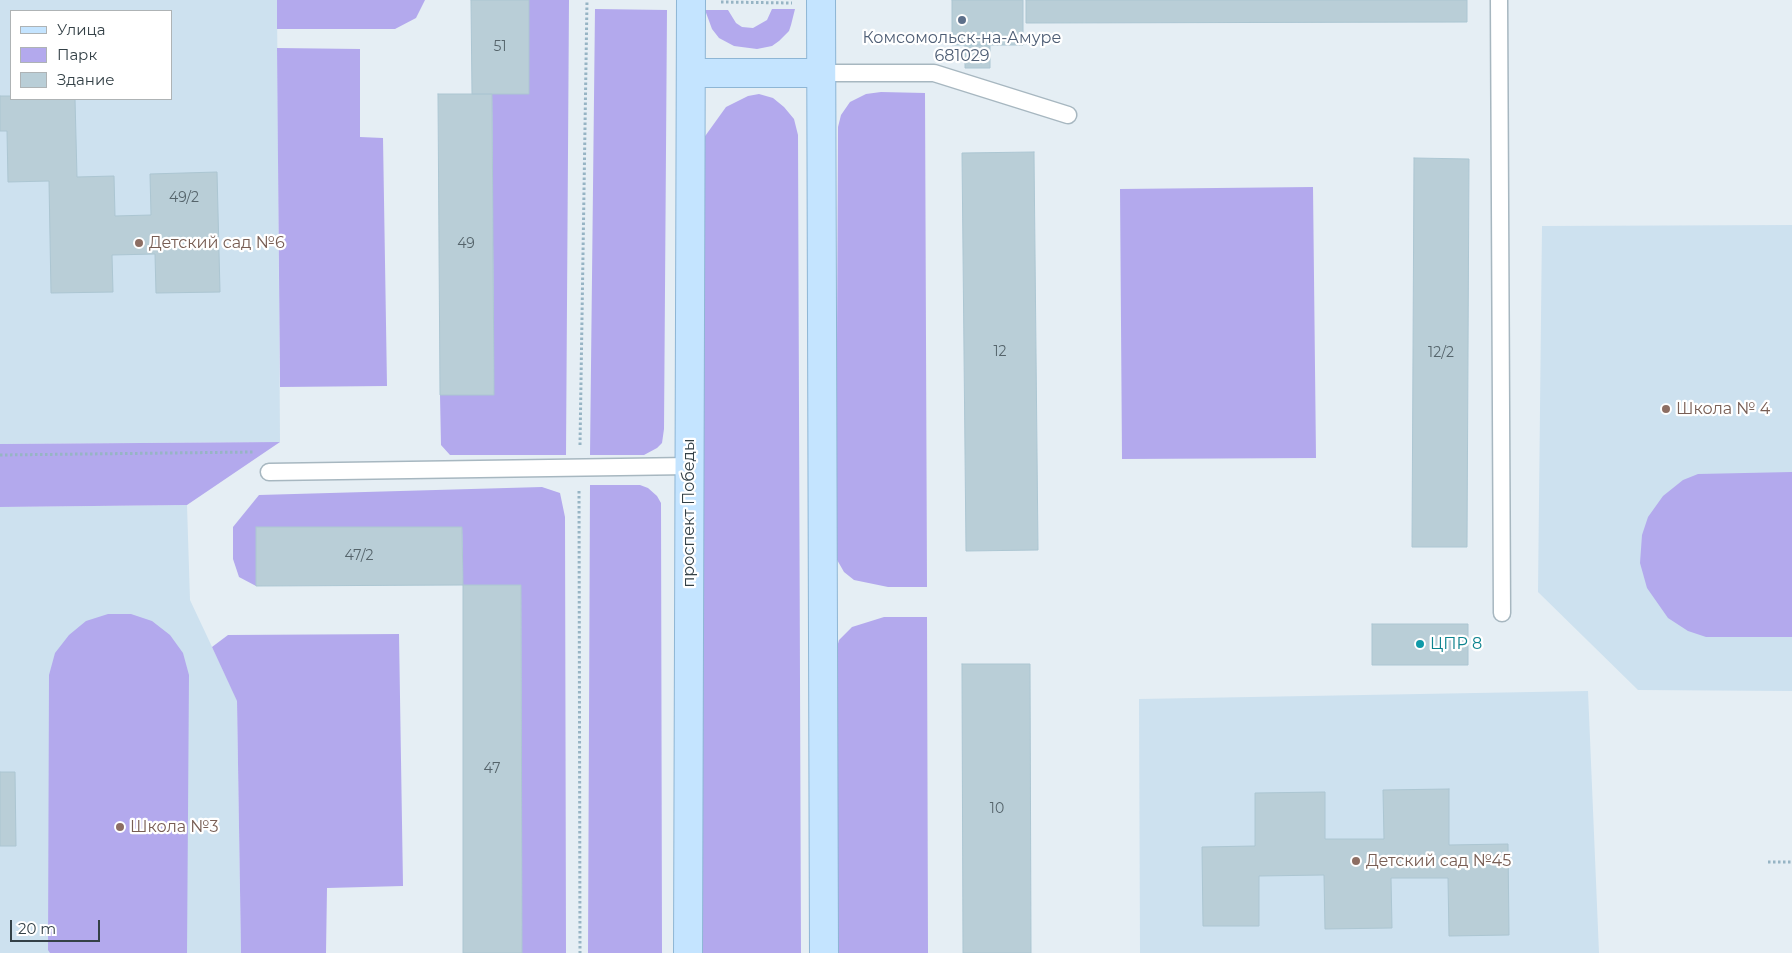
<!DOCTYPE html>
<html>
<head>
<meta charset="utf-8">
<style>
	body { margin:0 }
	#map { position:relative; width:1792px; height:953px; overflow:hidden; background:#e5eef4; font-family:Montserrat,sans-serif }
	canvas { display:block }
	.legend { position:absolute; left:10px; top:10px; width:162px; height:90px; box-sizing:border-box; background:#fff; border:1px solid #aeb3b5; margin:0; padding:6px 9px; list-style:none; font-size:15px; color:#344147 }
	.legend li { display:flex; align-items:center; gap:10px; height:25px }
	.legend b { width:25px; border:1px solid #aeb3b5 }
	.scale { position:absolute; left:10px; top:920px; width:90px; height:22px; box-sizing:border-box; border:2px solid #344147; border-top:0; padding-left:6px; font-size:15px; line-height:18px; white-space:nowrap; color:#344147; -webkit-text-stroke:4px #fff; paint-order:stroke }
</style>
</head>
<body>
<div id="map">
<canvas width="1792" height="953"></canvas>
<ul class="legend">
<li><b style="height:6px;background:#c4e4ff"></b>Улица</li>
<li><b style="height:14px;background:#b3a9ed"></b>Парк</li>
<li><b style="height:14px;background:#b9ced7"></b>Здание</li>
</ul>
<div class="scale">20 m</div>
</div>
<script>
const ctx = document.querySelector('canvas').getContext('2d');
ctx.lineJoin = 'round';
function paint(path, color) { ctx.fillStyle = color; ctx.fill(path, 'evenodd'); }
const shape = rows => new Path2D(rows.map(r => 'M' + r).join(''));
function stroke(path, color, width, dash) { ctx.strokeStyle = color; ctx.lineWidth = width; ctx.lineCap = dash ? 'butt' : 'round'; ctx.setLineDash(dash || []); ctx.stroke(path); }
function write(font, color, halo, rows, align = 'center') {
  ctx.font = font + ' Montserrat,sans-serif'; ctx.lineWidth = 4.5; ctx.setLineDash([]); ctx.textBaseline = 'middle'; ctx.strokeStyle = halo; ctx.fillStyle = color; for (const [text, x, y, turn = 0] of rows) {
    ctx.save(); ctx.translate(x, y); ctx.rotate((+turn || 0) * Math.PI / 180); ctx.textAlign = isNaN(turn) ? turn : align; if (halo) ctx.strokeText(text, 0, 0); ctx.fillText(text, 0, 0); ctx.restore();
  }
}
const education = shape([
	[0,0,277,0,280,442,0,444],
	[11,11,171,11,171,99,11,99],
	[1792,225,1792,691,1638,690,1538,592,1542,226],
	[187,505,190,600,237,700,241,953,0,953,0,507],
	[1588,691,1599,953,1140,953,1139,699]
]);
const green = shape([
	[277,0,425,0,416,18,395,29,277,29],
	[529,0,569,0,566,455,450,455,441,445,440,395,494,394,492,94,529,93],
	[595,9,667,10,664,429,662,443,657,448,644,455,590,455],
	[772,9,795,9,791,25,789,31,779,41,772,46,757,49,734,46,719,38,712,29,705,10,728,10,736,23,742,27,753,28,767,20],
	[277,48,360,49,360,137,383,138,387,386,280,387],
	[881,92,925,93,927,587,888,587,854,580,844,572,836,558,838,127,841,115,850,102,866,94],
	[759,94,773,98,784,107,794,119,798,135,801,953,698,953,703,139,726,107,748,96],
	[1313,187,1316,458,1122,459,1120,189],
	[280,442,187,505,0,507,0,444],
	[1792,472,1792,637,1706,637,1688,631,1668,618,1647,588,1640,563,1642,535,1648,517,1663,496,1683,480,1698,474],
	[590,485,640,485,648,488,657,496,661,503,662,953,588,953],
	[542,487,560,493,565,517,566,953,522,953,521,586,463,585,462,527,257,527,256,586,239,577,233,559,233,527,259,495],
	[108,614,131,614,152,621,170,635,183,653,189,675,187,953,50,953,48,950,49,675,55,653,69,635,86,621],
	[884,617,927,617,928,953,838,953,836,651,839,640,852,627],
	[399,634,403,886,327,888,326,953,241,953,237,701,212,647,228,635]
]);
const building = shape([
	[471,0,529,0,529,94,472,94,471,0],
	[952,0,1023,0,1023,45,952,45,952,0],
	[1026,0,1467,0,1467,22,1026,23,1026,0],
	[965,45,990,45,990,68,965,68,965,45],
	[438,94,492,94,494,395,440,395,438,94],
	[0,96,11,96,11,99,75,99,77,177,114,176,115,216,151,215,150,174,217,172,220,292,156,293,155,254,112,255,113,292,51,293,49,181,8,182,7,131,0,131,0,96],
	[1034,152,1038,550,966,551,962,153,1034,152],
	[1414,158,1469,159,1467,547,1412,547,1414,158],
	[256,527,462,527,463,585,256,586,256,527],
	[463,585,521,585,522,953,463,953,463,585],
	[1372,624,1468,624,1468,665,1372,665,1372,624],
	[962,664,1030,664,1031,953,963,953,962,664],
	[0,772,15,772,16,846,0,846,0,772],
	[1449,789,1449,845,1508,844,1509,935,1449,936,1448,878,1391,878,1392,928,1325,929,1324,875,1259,876,1259,926,1203,926,1202,847,1255,846,1255,793,1325,792,1325,839,1384,839,1383,790,1449,789]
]);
const path = shape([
	[721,2,792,3],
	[580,445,587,0],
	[0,455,254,452],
	[579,491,580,953],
	[1768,862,1792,862]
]);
const service = shape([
	[1499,0,1502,613],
	[821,73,934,73,1068,115],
	[269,472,690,466]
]);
const secondary = shape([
	[821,0,824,953],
	[691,73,821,73],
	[688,953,691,0]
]);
const markers = [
	[962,20,5,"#5c6f8a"],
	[139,243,5,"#8d6e63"],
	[1666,409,5,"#8d6e63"],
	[1420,644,5,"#0f9aa8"],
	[120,827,5,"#8d6e63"],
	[1356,861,5,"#8d6e63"]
];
const numberNames = [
	["51",500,47],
	["49/2",184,198],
	["49",466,244],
	["12",1000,352],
	["12/2",1441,353],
	["47/2",359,556],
	["47",492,769],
	["10",997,809]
];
const serviceNames = [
	["Комсомольск-на-Амуре",962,38],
	["681029",962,56]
];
const educationNames = [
	["Детский сад №6",149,243],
	["Школа № 4",1676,409],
	["Школа №3",130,827],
	["Детский сад №45",1366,861]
];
const streetNames = [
	["проспект Победы",689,513,-90]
];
const cultureNames = [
	["ЦПР 8",1430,644]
];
paint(education, '#cde1ef');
paint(green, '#b3a9ed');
paint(building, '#b9ced7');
stroke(building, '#acc6d2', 1);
stroke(service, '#a7b7c0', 19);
stroke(secondary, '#8eb6d5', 30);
stroke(path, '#96b4c4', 3, [2.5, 2.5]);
stroke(service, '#fff', 16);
stroke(secondary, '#c4e4ff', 28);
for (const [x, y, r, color] of markers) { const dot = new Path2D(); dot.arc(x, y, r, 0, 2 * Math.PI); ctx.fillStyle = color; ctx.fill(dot); stroke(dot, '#fff', 2); }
write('14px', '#55646b', null, numberNames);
write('16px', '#4e5e75', '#fff', serviceNames);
write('16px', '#785e54', '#fff', educationNames, 'left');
write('16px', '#344147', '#fff', streetNames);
write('16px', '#0d838f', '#fff', cultureNames, 'left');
</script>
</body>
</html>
